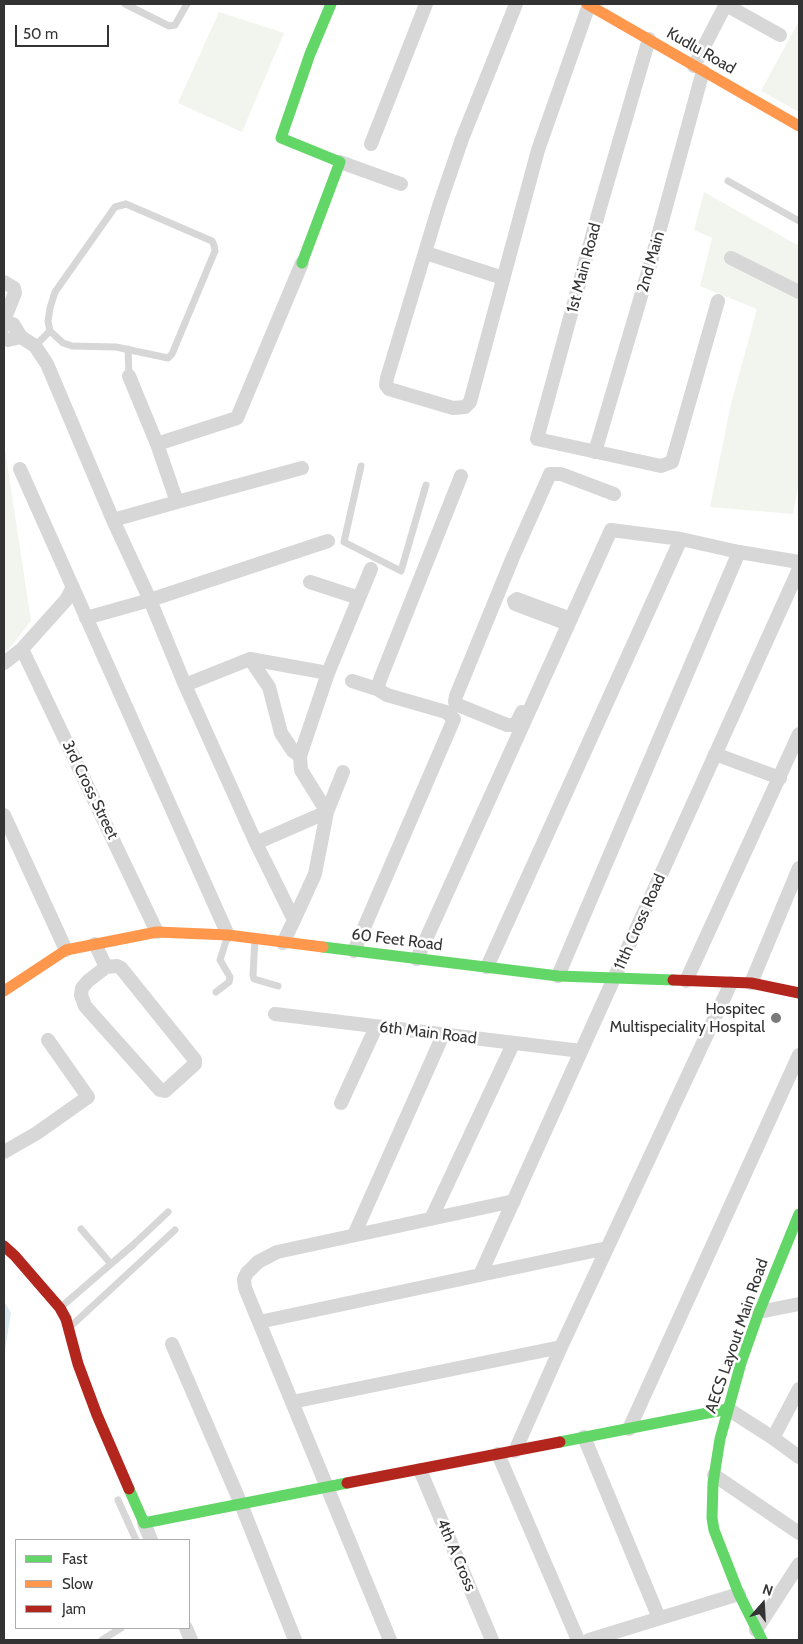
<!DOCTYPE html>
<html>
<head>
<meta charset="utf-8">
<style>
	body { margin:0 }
	#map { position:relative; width:803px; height:1644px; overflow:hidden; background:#fff; font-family:Cabin,sans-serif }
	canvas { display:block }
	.frame { position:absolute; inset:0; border:5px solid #333; pointer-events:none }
	.legend { position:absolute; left:15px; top:1539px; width:175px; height:90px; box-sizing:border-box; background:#fff; border:1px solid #adadad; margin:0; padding:6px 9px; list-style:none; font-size:15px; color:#333 }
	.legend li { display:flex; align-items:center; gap:10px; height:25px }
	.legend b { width:25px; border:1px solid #adadad }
	.north { position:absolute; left:738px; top:1579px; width:50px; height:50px; -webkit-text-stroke:4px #fff; paint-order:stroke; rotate:19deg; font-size:14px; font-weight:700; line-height:20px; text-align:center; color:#333 }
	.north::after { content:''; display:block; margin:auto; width:18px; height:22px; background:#333; clip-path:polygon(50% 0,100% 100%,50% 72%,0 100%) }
	.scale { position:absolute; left:15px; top:25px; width:94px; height:22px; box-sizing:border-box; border:2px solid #333; border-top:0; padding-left:6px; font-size:15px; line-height:18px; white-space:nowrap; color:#333; -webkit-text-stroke:4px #fff; paint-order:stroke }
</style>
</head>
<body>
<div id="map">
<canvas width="803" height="1644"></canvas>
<div class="frame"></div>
<ul class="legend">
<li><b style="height:6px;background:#63d668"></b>Fast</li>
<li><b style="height:6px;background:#ff974d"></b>Slow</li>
<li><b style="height:6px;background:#b3261e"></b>Jam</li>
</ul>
<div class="north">N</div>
<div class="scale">50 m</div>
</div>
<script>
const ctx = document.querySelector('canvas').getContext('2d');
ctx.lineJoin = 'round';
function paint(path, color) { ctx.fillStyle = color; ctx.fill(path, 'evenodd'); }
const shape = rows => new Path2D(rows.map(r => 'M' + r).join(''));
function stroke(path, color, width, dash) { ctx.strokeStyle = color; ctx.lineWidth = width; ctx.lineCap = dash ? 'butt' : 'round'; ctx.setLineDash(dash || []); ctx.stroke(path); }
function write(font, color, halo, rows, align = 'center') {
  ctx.font = font + ' Cabin,sans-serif'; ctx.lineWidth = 5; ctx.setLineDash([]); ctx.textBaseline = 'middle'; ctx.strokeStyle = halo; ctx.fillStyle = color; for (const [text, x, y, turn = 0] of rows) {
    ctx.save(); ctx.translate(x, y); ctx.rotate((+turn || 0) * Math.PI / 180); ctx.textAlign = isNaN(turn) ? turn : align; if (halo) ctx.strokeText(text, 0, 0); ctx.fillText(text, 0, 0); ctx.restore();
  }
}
const green = shape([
	[219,12,284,33,242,132,178,103],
	[799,21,799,112,761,91],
	[704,192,799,246,799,481,793,514,710,507,731,404,757,309,700,286,712,238,694,230],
	[4,443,31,621,9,649,4,653]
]);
const water = shape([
	[4,1301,11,1313,4,1356]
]);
const lane = shape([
	[125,4,169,26,175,25,187,4],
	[728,181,799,221],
	[126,204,212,241,214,245,215,251,172,354,168,358,116,347,72,346,63,343,50,331,48,321,50,308,55,292,115,207,126,204],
	[35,346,50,331],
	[128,349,129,376],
	[361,466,344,542,401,571,426,485],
	[255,939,253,975,254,979,278,986],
	[216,992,229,982,230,977,220,960,227,938],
	[81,1229,111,1264],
	[61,1307,133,1245,168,1212],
	[70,1327,175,1230],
	[118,1500,136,1540],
	[102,1640,121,1628]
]);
const street = shape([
	[516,4,462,139,439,206,387,378,386,385,389,389,453,408,465,407,470,402,538,150,589,5],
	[724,4,780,35],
	[649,39,599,211,537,439,661,466,672,462,718,301],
	[694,66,726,4],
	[371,144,426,4],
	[340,162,401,184],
	[426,253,503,278],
	[731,258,799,292],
	[4,282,14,288,15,293,4,320],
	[4,326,8,323,13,324,21,337,35,346,47,364,113,520,150,600,185,685,256,843,294,920,283,943],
	[4,338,8,340,21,337],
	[129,376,157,444],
	[595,452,649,269,703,71],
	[20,469,228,935],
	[177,502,302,468],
	[113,520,177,502,157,444,237,418,302,263],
	[310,582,359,598],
	[86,618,150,600,328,541],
	[568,624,515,604,514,601,517,599,571,619],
	[22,649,157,932],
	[250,659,328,673],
	[4,663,22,649,66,600,73,587],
	[352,681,377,689],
	[185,685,250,659,269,687,281,733,293,751,300,756,301,770,327,812],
	[522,712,517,722,513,725,507,725,458,705,455,702,456,696,513,557,550,474,561,474,614,494],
	[715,754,780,778],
	[300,756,328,673,371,569],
	[4,815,66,950],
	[256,843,327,812],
	[294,920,315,874,327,812,343,772],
	[95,944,106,967,88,981,82,988,81,995,85,1006,160,1090,165,1091,195,1064,195,1060,121,968,117,966,106,967],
	[354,951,454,719,446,712,387,695,377,689,381,677,461,476],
	[417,959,611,530,681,539,739,552,799,562],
	[487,967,681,539],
	[558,976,739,552],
	[686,981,799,734],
	[751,983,799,868],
	[275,1014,581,1051],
	[341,1103,376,1027],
	[4,1152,37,1133,88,1097,48,1040],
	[431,1219,513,1044],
	[354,1235,443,1035],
	[480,1275,799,569],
	[759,1312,799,1304],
	[259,1322,607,1248],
	[172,1344,241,1504,295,1640],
	[292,1402,561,1347],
	[728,1409,773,1438,799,1457],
	[629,1429,799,1055],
	[584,1437,659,1618],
	[773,1438,799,1389],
	[515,1451,561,1347,731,983],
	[498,1454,578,1640],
	[420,1470,492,1640],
	[714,1475,799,1533],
	[144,1523,151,1540],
	[186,1628,191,1640],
	[756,1630,799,1564],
	[390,1640,245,1288,244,1279,247,1273,258,1262,277,1252,514,1201],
	[589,1640,739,1594]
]);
const fast = shape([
	[302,263,340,162,281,138,310,54,331,4],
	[323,947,558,976,673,980],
	[560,1442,728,1409],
	[129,1489,144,1523,347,1483],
	[762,1640,739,1594,714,1530,712,1518,713,1483,720,1439,741,1363,759,1312,799,1214]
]);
const slow = shape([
	[587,4,799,126],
	[4,991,66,950,157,932,228,935,323,947]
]);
const jam = shape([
	[673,980,751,983,799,993],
	[4,1246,15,1256,60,1308,66,1319,78,1364,97,1415,129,1489],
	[347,1483,560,1442]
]);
const markers = [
	[776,1018,6,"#7a7a7a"]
];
const streetNames = [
	["Kudlu Road",701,51,30],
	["2nd Main",651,262,-74],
	["1st Main Road",584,268,-75],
	["3rd Cross Street",90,790,64],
	["11th Cross Road",640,922,-66],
	["60 Feet Road",397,940,7],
	["6th Main Road",428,1033,7],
	["AECS Layout Main Road",737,1336,-71],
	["4th A Cross",456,1555,67]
];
const poiNames = [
	["Hospitec",765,1009],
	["Multispeciality Hospital",765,1027]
];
paint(green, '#f1f5ed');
paint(water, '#ddebf3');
stroke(lane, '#d7d7d7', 7);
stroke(street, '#d7d7d7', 14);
stroke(fast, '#63d668', 11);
stroke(slow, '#ff974d', 11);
stroke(jam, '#b3261e', 11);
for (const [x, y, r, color] of markers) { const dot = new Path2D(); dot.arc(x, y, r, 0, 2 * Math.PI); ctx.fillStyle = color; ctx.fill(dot); stroke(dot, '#fff', 2); }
write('16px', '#333', '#fff', streetNames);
write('16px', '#333', '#fff', poiNames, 'right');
</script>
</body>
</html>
